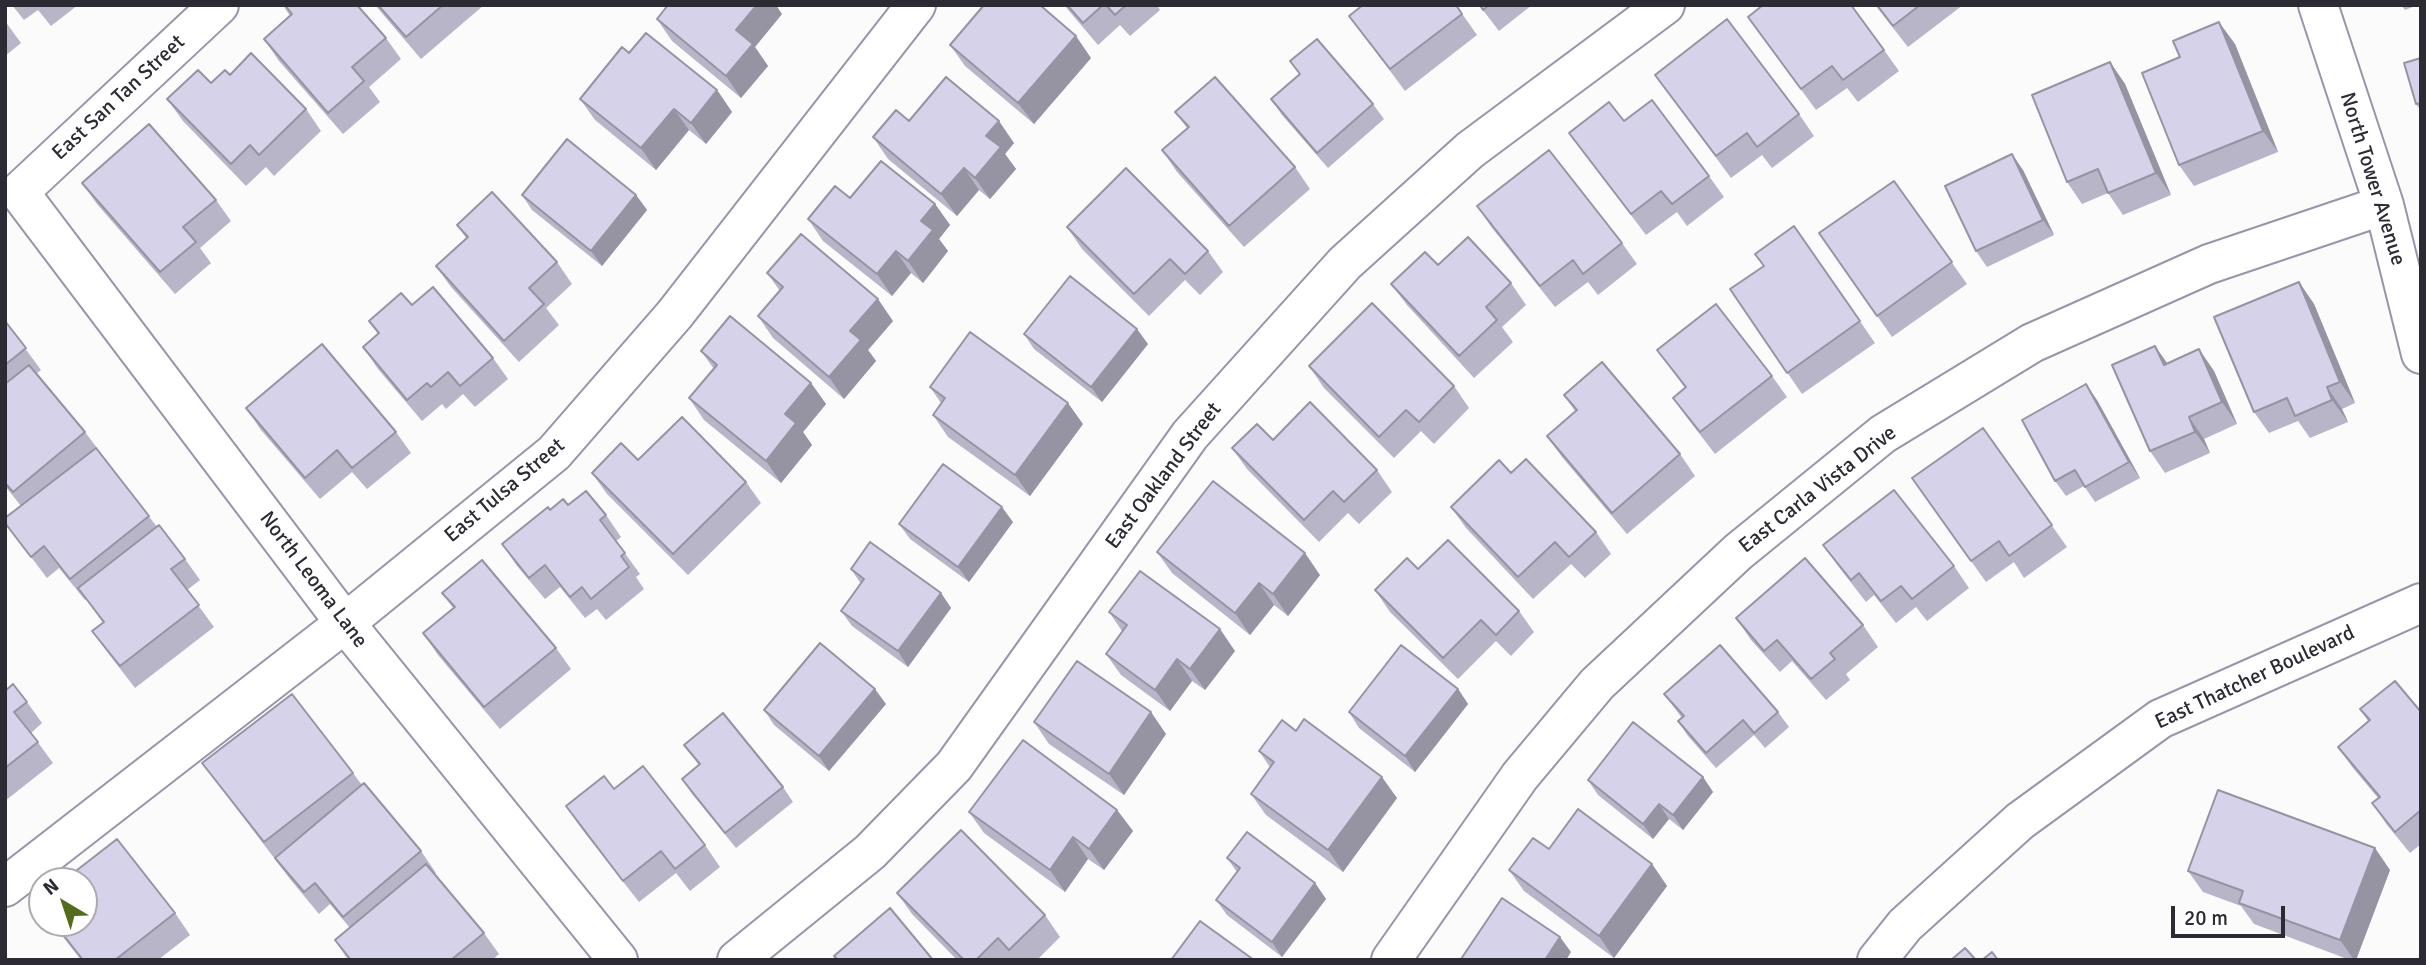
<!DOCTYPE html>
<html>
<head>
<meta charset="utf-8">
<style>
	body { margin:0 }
	#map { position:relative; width:2426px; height:965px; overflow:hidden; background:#fbfbfb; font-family:Signika,sans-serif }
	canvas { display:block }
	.frame { position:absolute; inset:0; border:7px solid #2c2b33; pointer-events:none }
	.north { position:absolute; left:28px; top:867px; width:70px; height:70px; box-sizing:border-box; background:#fff; border:2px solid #abaaad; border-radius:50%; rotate:321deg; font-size:19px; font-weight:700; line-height:28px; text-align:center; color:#2c2b33 }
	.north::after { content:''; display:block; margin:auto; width:24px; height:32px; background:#546c1d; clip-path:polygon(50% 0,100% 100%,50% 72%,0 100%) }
	.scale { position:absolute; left:2171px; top:906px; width:114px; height:32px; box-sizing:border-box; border:4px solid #2c2b33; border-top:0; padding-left:9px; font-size:21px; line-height:24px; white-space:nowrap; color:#2c2b33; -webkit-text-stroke:5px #fff; paint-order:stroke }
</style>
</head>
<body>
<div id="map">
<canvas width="2426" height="965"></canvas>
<div class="frame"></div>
<div class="north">N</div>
<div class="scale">20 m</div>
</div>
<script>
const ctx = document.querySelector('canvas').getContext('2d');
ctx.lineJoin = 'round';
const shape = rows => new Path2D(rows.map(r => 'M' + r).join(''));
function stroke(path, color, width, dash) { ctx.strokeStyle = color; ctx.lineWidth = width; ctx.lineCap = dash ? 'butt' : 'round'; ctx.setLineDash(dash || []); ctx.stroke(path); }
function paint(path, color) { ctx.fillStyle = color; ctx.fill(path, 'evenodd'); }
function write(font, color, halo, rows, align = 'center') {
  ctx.font = font + ' Signika,sans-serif'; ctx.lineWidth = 5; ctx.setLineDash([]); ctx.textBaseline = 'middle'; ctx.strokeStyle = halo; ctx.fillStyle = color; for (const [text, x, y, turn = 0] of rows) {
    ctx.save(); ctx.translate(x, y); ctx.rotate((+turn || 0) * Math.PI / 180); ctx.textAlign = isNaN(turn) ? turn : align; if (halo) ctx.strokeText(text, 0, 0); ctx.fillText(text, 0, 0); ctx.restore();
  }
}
const minor = shape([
	[219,5,19,192,345,623,618,960],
	[2318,5,2384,205,2421,354],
	[5,887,345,623,554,453,675,314,916,5],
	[737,960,870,852,954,766,1190,435,1345,263,1470,150,1665,5],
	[1391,960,1520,776,1597,684,1738,552,1883,434,2032,343,2209,264,2384,205]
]);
const tertiary = shape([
	[1877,960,1905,925,2020,821,2160,719,2421,603]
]);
const wall = shape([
	[12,5,78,5,51,26,38,10,24,20],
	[283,5,357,5,386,38,401,59,369,87,380,102,343,134,279,61,264,39,290,16],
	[375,5,484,5,421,59],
	[1064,5,1157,5,1160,10,1130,36,1120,25,1098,45],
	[1456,5,1477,35,1405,91,1349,16],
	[1479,5,1532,5,1499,31],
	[1875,5,1963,5,1908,47],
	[2401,5,2418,5,2405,10],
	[782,14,755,47,768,66,741,98,672,41,657,19],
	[1748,17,1884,50,1899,71,1858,102,1847,88,1816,110],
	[5,21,21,43,5,56],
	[2235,44,2278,152,2194,186,2179,165],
	[950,45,1091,58,1034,124,965,66],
	[629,53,717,90,732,112,706,144,689,130,656,170,595,120,580,99],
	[2421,58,2421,111,2416,104],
	[1290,61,1373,104,1384,119,1328,168,1282,115,1271,99,1300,75],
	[2110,62,2125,84,2171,195,2123,215,2108,193,2082,204,2067,182],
	[230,75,306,109,321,131,274,176,266,167,246,186,183,121,167,99,211,83],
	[1655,75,1799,114,1814,136,1772,168,1762,155,1731,178],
	[1175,112,1295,167,1310,189,1244,247,1177,172,1162,150,1187,128],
	[909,121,1014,143,1005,154,1016,169,990,199,979,190,957,216,888,159,873,137],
	[1624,121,1709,176,1724,197,1687,226,1677,212,1646,235,1569,133],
	[2023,170,2054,235,1987,267,1976,251],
	[1894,181,1967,284,1892,337,1819,233],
	[82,183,216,200,231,221,200,248,211,263,175,294,97,204],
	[522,195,636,195,647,210,602,266,532,210],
	[850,198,935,204,950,225,939,239,948,251,923,283,911,273,892,296,823,241,808,219],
	[1477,206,1622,243,1637,264,1598,295,1588,282,1555,307,1492,228],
	[457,225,557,262,572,284,546,308,559,325,519,362,451,287,436,266,466,238],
	[1794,226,1875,343,1802,394,1730,289,1764,266],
	[1067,227,1208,251,1223,272,1200,295,1185,280,1149,316,1082,249],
	[1438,265,1511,283,1526,305,1502,327,1513,342,1474,378,1407,305,1391,284],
	[767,273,893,321,868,350,876,361,844,399,773,338,758,316,780,291],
	[2299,282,2314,304,2355,403,2342,409,2348,422,2310,438,2298,421,2269,433,2254,412],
	[412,305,493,358,508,379,475,407,463,394,446,409,442,404,422,421,378,369,363,347,378,334,369,321],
	[5,321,41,370,37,373,85,432,157,527,185,559,200,580,187,590,214,627,135,688,108,653,92,631,103,623,86,599,85,600,59,568,47,578,5,523,21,506,5,486],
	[1024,334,1148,344,1102,402,1034,349],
	[1657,350,1772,376,1787,397,1715,454,1688,419,1673,398,1685,388],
	[701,351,811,383,826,404,803,432,812,445,781,483,704,420,689,398,714,369],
	[2167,363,2214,371,2237,424,2204,439,2210,453,2165,473,2150,451],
	[1309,366,1454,386,1469,408,1434,444,1421,431,1394,458,1324,388],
	[930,387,1083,424,1030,496,948,437,933,415,941,403],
	[1564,395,1680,454,1695,476,1627,534,1562,457,1547,436,1575,411],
	[2097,400,2140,478,2095,502,2084,486,2066,496,2055,481],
	[246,408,396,432,411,453,367,489,352,472,320,499,261,430],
	[1983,428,2067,547,2024,578,2014,562,1986,582,1912,478],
	[1273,440,1377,470,1392,492,1359,524,1348,513,1319,542,1247,469,1232,448],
	[638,460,746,482,761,503,688,575,607,494,592,473],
	[1511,473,1596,532,1611,554,1585,578,1571,564,1533,599,1466,528,1451,507],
	[550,510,606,515,621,537,616,541,640,574,636,577,644,589,606,620,597,609,585,618,560,587,545,599,517,566,502,544],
	[1013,522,969,582,910,539,899,524],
	[1823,545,1954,566,1969,588,1927,621,1916,607,1896,623,1874,595,1866,602,1838,566],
	[1157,552,1320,575,1288,616,1274,605,1250,635,1172,573],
	[851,569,941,593,951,608,908,667,852,626,841,611,861,584],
	[1418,569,1519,611,1534,632,1511,656,1496,641,1458,679,1390,612,1375,590],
	[442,593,556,648,571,669,500,729,438,655,423,633,453,608],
	[1109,612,1235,651,1205,690,1192,681,1170,711,1121,675,1106,654,1122,631],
	[1736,618,1863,625,1878,647,1846,674,1850,680,1826,700,1792,661,1780,672,1751,640],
	[1458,689,1468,704,1415,772,1359,728,1349,712],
	[5,691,27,702,42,723,31,733,53,763,5,801],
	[1664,694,1778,712,1789,727,1765,748,1754,735,1716,768,1688,736,1678,721,1682,718],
	[886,704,829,771,774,725,764,710],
	[2360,709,2421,712,2421,844,2410,853,2387,825,2372,803,2378,798,2353,768,2338,747,2368,721],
	[1034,722,1166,734,1124,795,1049,744],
	[1296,731,1397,798,1343,872,1266,815,1251,794,1270,767,1259,751],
	[684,745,783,787,793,802,736,848,692,794,682,779,699,765],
	[202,763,353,773,362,785,421,851,436,873,435,874,484,933,499,954,492,960,348,960,335,940,350,928,330,904,319,914,290,879,218,784],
	[1703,777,1713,792,1683,830,1669,819,1653,839,1598,795,1588,780],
	[614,789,705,845,720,867,690,891,676,873,639,902,581,828,566,806],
	[1117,810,1133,831,1104,870,1088,859,1065,892,984,833,969,812],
	[1549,849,1652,864,1667,886,1614,958,1524,891,1509,870],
	[1227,858,1315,883,1326,899,1282,957,1227,915,1216,900,1237,872],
	[2390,870,2356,960,2350,960,2254,924,2241,906,2203,892,2188,871],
	[897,893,1045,915,1060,937,1037,960,957,960,912,914],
	[175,913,190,935,158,960,81,960,52,923,84,923]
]);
const shadedWall = shape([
	[757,5,776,5,782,14,755,47,768,66,741,98,726,76,736,30],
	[2219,22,2235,44,2278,152,2263,131],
	[1076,36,1091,58,1034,124,1018,103],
	[2110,62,2125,84,2171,195,2156,173],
	[717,90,732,112,706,144,691,123],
	[674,109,689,130,656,170,641,148],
	[999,121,1014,143,1005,154,1016,169,990,199,975,178,986,136],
	[2012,154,2023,170,2054,235,2043,220],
	[964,168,979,190,957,216,941,194],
	[636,195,647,210,602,266,591,251],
	[935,204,950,225,939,239,948,251,923,283,908,261,921,221],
	[896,251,911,273,892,296,877,274],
	[2299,282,2314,304,2355,403,2340,382],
	[878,299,893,321,868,350,876,361,844,399,829,377,850,331],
	[1137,329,1148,344,1102,402,1091,387],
	[2155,346,2170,367,2164,365],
	[2199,349,2214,371,2237,424,2222,402],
	[811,383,826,404,803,432,812,445,781,483,766,461,785,414],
	[2086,384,2097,400,2140,478,2129,462],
	[2327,387,2342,409,2348,422,2332,400],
	[1068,403,1083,424,1030,496,1015,475],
	[2189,417,2204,439,2210,453,2195,432],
	[1002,507,1013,522,969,582,958,567],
	[1305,553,1320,575,1288,616,1273,594],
	[1259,583,1274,605,1250,635,1235,613],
	[941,593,951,608,908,667,898,651],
	[1220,629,1235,651,1205,690,1190,669],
	[1177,659,1192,681,1170,711,1155,690],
	[875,689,886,704,829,771,819,756],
	[1458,689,1468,704,1415,772,1405,756],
	[1151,712,1166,734,1124,795,1109,774],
	[1382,777,1397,798,1343,872,1328,850],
	[1703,777,1713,792,1683,830,1673,815],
	[1659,804,1669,819,1653,839,1643,824],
	[1117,810,1133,831,1104,870,1089,849],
	[1073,837,1088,859,1065,892,1050,870],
	[2375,848,2390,870,2356,960,2354,960,2340,940],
	[1652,864,1667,886,1614,958,1599,936],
	[1315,883,1326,899,1282,957,1272,942],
	[1560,937,1571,952,1566,960,1545,960]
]);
const building = shape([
	[285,5,357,5,386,38,352,67,364,81,328,113,264,39,292,14,285,5],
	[378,5,443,5,406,37,378,5],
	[668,5,757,5,736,30,753,44,726,76,657,19,668,5],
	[984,5,1040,5,1076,36,1018,103,950,45,984,5],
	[1067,5,1103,5,1083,23,1067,5],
	[1106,5,1126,5,1115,15,1106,5],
	[1363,5,1456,5,1462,14,1390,69,1349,16,1363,5],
	[1480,5,1489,5,1483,10,1480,5],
	[1763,5,1851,5,1884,50,1843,80,1832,66,1801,89,1748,17,1763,5],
	[1877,5,1920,5,1893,26,1877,5],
	[1727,19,1799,114,1757,147,1747,133,1716,156,1655,75,1727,19],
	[2219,22,2263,131,2179,165,2142,73,2180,57,2173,41,2219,22],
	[646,33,717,90,691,123,674,109,641,148,580,99,622,47,629,53,646,33],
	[1317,39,1373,104,1317,153,1271,99,1300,74,1290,61,1317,39],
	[251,53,306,109,259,155,250,145,231,164,167,99,198,70,211,83,225,70,230,75,251,53],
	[2421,58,2421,103,2416,104,2404,63,2421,58],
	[2110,62,2156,173,2108,193,2098,169,2067,182,2032,95,2110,62],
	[946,77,999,121,986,136,1001,147,975,178,964,168,941,194,873,137,896,110,909,121,946,77],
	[1215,77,1295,167,1229,226,1162,150,1189,127,1175,112,1215,77],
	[1652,100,1709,176,1672,204,1661,191,1631,214,1569,133,1609,102,1624,121,1652,100],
	[149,124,216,200,183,227,196,242,160,272,82,183,149,124],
	[567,139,636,195,591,251,522,195,567,139],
	[1549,150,1622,243,1583,274,1573,260,1540,286,1477,206,1549,150],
	[2012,154,2043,220,1976,251,1945,186,2012,154],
	[881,161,935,204,921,221,933,230,908,261,896,251,877,274,808,219,835,186,850,198,881,161],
	[1126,168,1208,251,1185,274,1170,259,1134,294,1067,227,1126,168],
	[1894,181,1952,262,1877,316,1819,233,1894,181],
	[492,192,557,262,529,288,544,304,504,341,436,266,468,237,457,225,492,192],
	[1794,226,1860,321,1787,373,1730,289,1764,266,1755,254,1794,226],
	[801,234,878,299,850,331,861,340,829,377,758,316,783,287,767,273,801,234],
	[1468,237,1511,283,1486,307,1497,320,1459,356,1391,284,1425,252,1438,265,1468,237],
	[1070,276,1137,329,1091,387,1024,334,1070,276],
	[2299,282,2340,382,2327,387,2332,400,2295,416,2287,398,2254,412,2214,317,2299,282],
	[433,287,493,358,460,386,448,372,431,387,427,383,407,400,363,347,379,333,369,321,401,293,412,305,433,287],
	[1372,303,1454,386,1419,422,1406,410,1379,437,1309,366,1372,303],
	[1716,304,1772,376,1700,432,1673,398,1686,387,1657,350,1716,304],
	[730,316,811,383,785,414,796,423,766,461,689,398,717,365,701,351,730,316],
	[5,321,26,348,5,365,5,321],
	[970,332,1068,403,1015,475,933,415,945,398,930,387,970,332],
	[322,344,396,432,352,468,337,450,305,478,246,408,322,344],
	[2155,346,2164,365,2199,349,2222,402,2189,417,2195,432,2150,451,2112,365,2155,346],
	[1602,362,1680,454,1612,513,1547,436,1577,410,1564,395,1602,362],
	[29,365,85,432,13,492,5,483,5,384,29,365],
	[2086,384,2129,462,2085,487,2075,470,2055,481,2022,420,2086,384],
	[1310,402,1377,470,1344,502,1333,491,1304,520,1232,448,1257,424,1273,440,1310,402],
	[682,417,746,482,673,554,592,473,621,443,638,460,682,417],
	[1983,428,2052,525,2009,556,1999,541,1971,561,1912,478,1983,428],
	[96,448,149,516,70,579,44,546,31,557,5,523,5,518,96,448],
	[1526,459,1596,532,1569,557,1555,542,1518,577,1451,507,1499,460,1511,473,1526,459],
	[943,464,1002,507,958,567,899,524,943,464],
	[1213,481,1305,553,1273,594,1259,583,1235,613,1157,552,1213,481],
	[1894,490,1954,566,1912,599,1901,586,1881,601,1859,573,1851,580,1823,545,1894,490],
	[586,491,606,515,600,520,625,553,621,556,629,567,591,599,582,587,570,597,545,565,529,578,502,544,548,507,550,510,563,499,568,505,586,491],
	[159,525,185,559,171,569,199,605,120,666,92,631,104,622,78,588,159,525],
	[1448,540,1519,611,1496,635,1481,620,1443,658,1375,590,1407,558,1418,569,1448,540],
	[870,542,941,593,898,651,841,611,864,579,851,569,870,542],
	[1805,558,1863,625,1830,653,1835,659,1811,679,1777,640,1764,651,1736,618,1805,558],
	[482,560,556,648,484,707,423,633,455,607,442,593,482,560],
	[1140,571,1220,629,1190,669,1177,659,1155,690,1106,654,1127,625,1109,612,1140,571],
	[820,643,875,689,819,756,764,710,820,643],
	[1401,645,1458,689,1405,756,1349,712,1401,645],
	[1720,645,1778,712,1754,733,1743,720,1706,753,1678,721,1684,716,1664,694,1720,645],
	[1077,661,1151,712,1109,774,1034,722,1077,661],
	[2395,681,2421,712,2421,810,2395,832,2372,803,2380,797,2338,747,2370,720,2360,709,2395,681],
	[13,684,27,702,14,712,38,742,5,768,5,691,13,684],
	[292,694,353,773,264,842,202,763,292,694],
	[723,713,783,787,725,833,682,779,700,764,684,745,723,713],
	[1304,719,1382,777,1328,850,1251,794,1274,762,1259,751,1282,720,1296,731,1304,719],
	[1633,722,1703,777,1673,815,1659,804,1643,824,1588,780,1633,722],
	[1023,740,1117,810,1089,849,1073,837,1050,870,969,812,1023,740],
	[643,766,705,845,675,869,661,851,623,881,566,806,604,776,614,789,643,766],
	[364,783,421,851,343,917,315,883,304,892,275,858,364,783],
	[2218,790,2375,848,2340,940,2239,903,2243,891,2188,871,2218,790],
	[1578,809,1652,864,1599,936,1509,870,1533,838,1549,849,1578,809],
	[961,830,1045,915,1009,950,998,938,976,960,964,960,897,893,961,830],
	[1247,832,1315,883,1272,942,1216,900,1240,868,1227,858,1247,832],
	[117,839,175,913,115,960,83,960,54,923,84,923,84,881,63,881,117,839],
	[426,864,484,933,451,960,351,960,335,940,426,864],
	[42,898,42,908,37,902,42,898],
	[1502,898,1560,937,1545,960,1461,959,1502,898],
	[890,908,933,960,838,960,834,956,890,908],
	[1200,921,1254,960,1171,960,1200,921],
	[1965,948,1976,960,1951,960,1965,948],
	[1992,952,1998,960,1982,960,1992,952]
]);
const streetNames = [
	["East San Tan Street",119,98,-43],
	["North Tower Avenue",2372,179,73],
	["East Oakland Street",1164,476,-53],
	["East Carla Vista Drive",1818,490,-38],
	["East Tulsa Street",505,491,-40],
	["North Leoma Lane",313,580,53],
	["East Thatcher Boulevard",2255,678,-25]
];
stroke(minor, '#9894aa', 42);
stroke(tertiary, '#9894aa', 42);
stroke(minor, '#fff', 38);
stroke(tertiary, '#fff', 38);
paint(wall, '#b8b5c8');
paint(shadedWall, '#9693a3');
paint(building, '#d6d2e9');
stroke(building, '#9693a3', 2);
write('21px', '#2c2b33', '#fff', streetNames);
</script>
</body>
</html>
